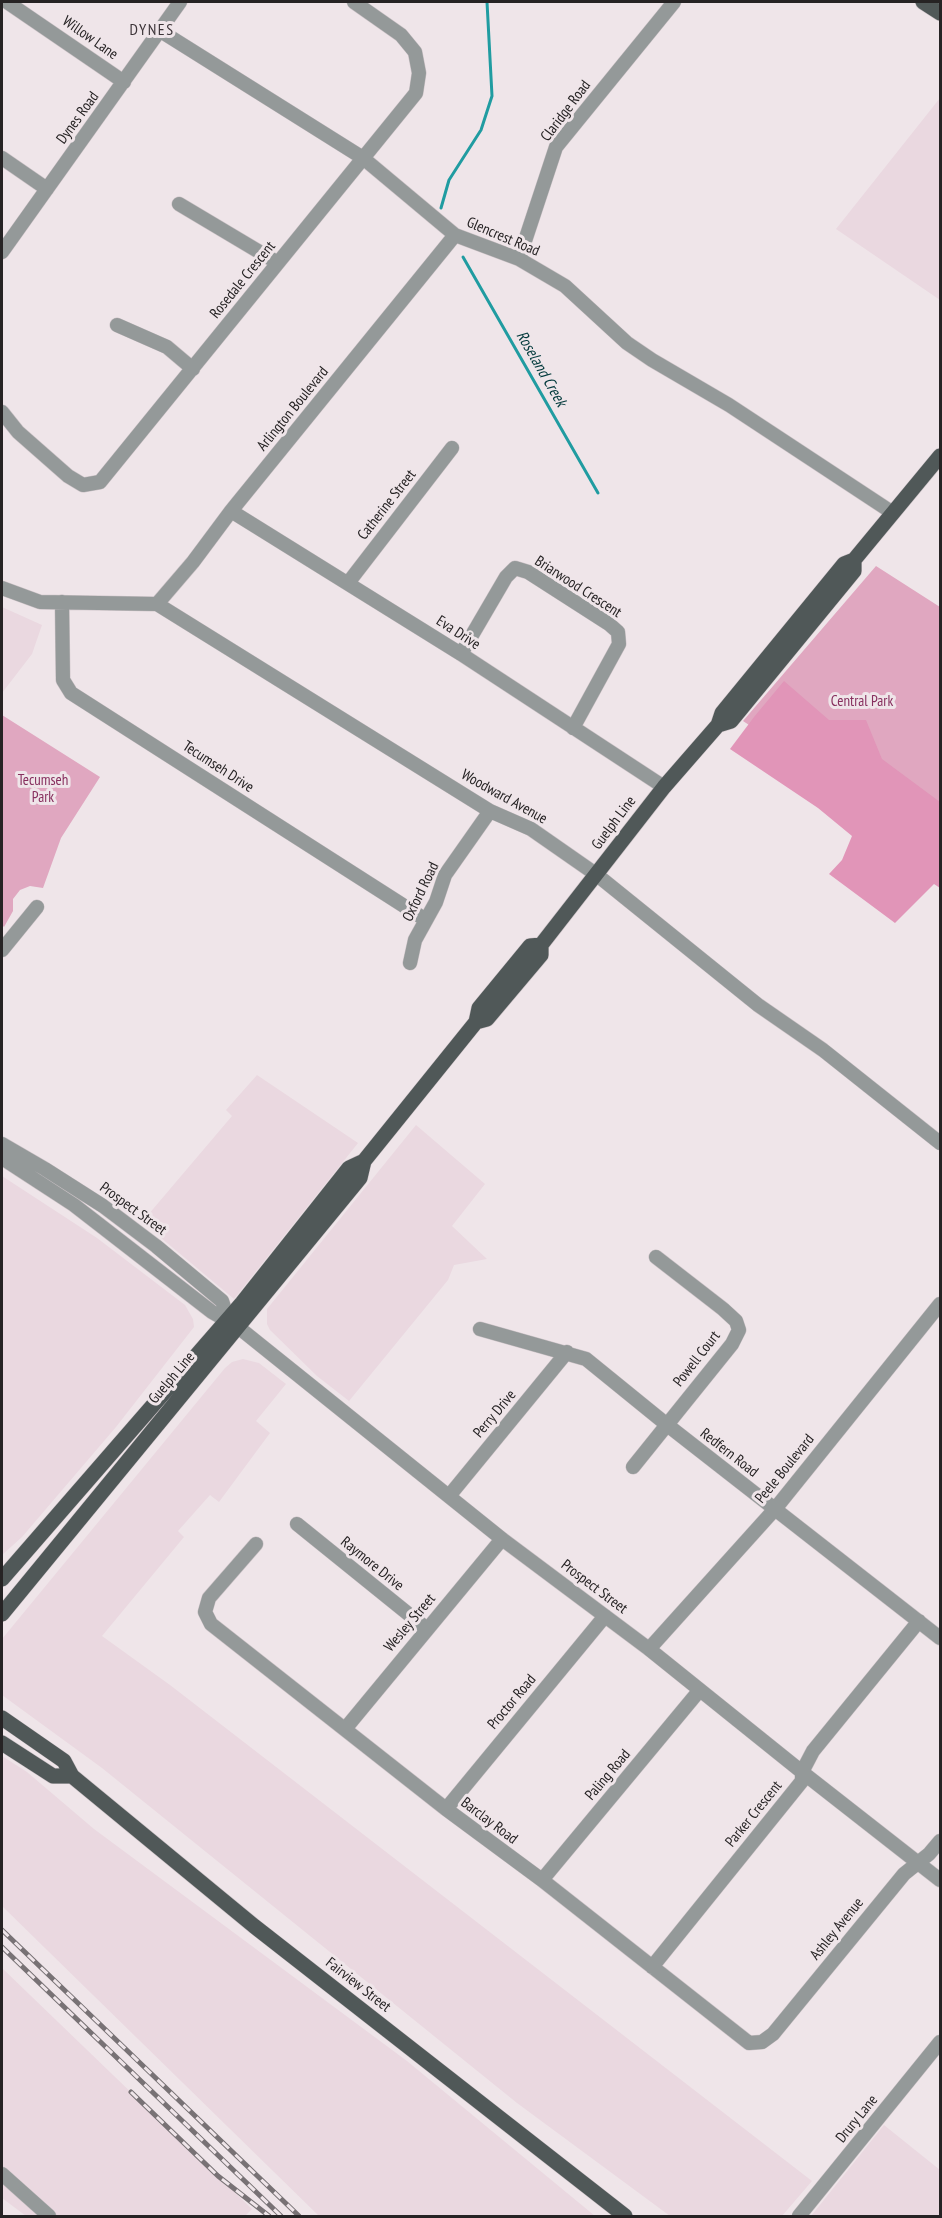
<!DOCTYPE html>
<html>
<head>
<meta charset="utf-8">
<style>
	body { margin:0 }
	#map { position:relative; width:942px; height:2218px; overflow:hidden; background:#efe5e9; font-family:"PT Sans Narrow",sans-serif }
	canvas { display:block }
	.frame { position:absolute; inset:0; border:3px solid #262324; pointer-events:none }
</style>
</head>
<body>
<div id="map">
<canvas width="942" height="2218"></canvas>
<div class="frame"></div>
</div>
<script>
const ctx = document.querySelector('canvas').getContext('2d');
ctx.lineJoin = 'round';
function paint(path, color) { ctx.fillStyle = color; ctx.fill(path, 'evenodd'); }
const shape = rows => new Path2D(rows.map(r => 'M' + r).join(''));
function stroke(path, color, width, dash) { ctx.strokeStyle = color; ctx.lineWidth = width; ctx.lineCap = dash ? 'butt' : 'round'; ctx.setLineDash(dash || []); ctx.stroke(path); }
function write(font, color, halo, rows, align = 'center') {
  ctx.font = font + ' "PT Sans Narrow",sans-serif'; ctx.lineWidth = 6; ctx.setLineDash([]); ctx.textBaseline = 'middle'; ctx.strokeStyle = halo; ctx.fillStyle = color; for (const [text, x, y, turn = 0] of rows) {
    ctx.save(); ctx.translate(x, y); ctx.rotate((+turn || 0) * Math.PI / 180); ctx.textAlign = isNaN(turn) ? turn : align; if (halo) ctx.strokeText(text, 0, 0); ctx.fillText(text, 0, 0); ctx.restore();
  }
}
const built = shape([
	[940,98,940,300,836,229],
	[2,607,42,625,32,654,2,693],
	[257,1075,358,1143,234,1299,142,1222,232,1116,226,1110],
	[416,1125,485,1184,452,1226,487,1259,454,1265,448,1280,349,1401,317,1376,270,1330,267,1324,267,1309],
	[2,1176,97,1238,185,1305,193,1319,194,1327,116,1427,22,1537,2,1555],
	[243,1359,259,1363,286,1384,256,1421,270,1433,219,1502,210,1495,178,1531,184,1537,102,1636,170,1685,812,2181,782,2216,670,2216,517,2103,102,1768,2,1695,2,1639,225,1368,232,1362],
	[2,1756,27,1772,94,1829,407,2061,595,2216,319,2216,2,1906],
	[2,1968,252,2209,245,2216,26,2216,2,2198],
	[884,2125,940,2170,940,2216,811,2216]
]);
const green = shape([
	[876,566,940,607,940,852,743,721],
	[2,715,100,777,61,838,43,888,30,886,20,890,13,899,13,911,4,927,2,925]
]);
const forest = shape([
	[784,681,829,720,866,720,882,759,940,802,940,888,934,884,895,923,829,874,842,860,852,836,818,808,730,749,754,717]
]);
const stream = shape([
	[441,208,449,180,481,130,492,96,487,2],
	[463,257,598,493]
]);
const minor = shape([
	[7,2,124,82],
	[159,30,363,158,455,235,519,259,565,286,627,343,652,360,729,405,893,513],
	[2,158,47,189],
	[179,204,278,263],
	[2,252,180,2],
	[519,259,556,147,674,2],
	[117,325,167,347,193,369],
	[2,412,18,432,68,476,83,485,100,482,416,93,419,73,415,52,401,35,354,2],
	[231,511,461,654,664,787],
	[348,583,452,448],
	[2,588,40,602,157,604,490,811,531,829,597,875,758,1005,823,1050,940,1143],
	[62,602,63,680,71,693,426,920],
	[157,604,193,562,231,511,455,235],
	[461,654,506,577,515,568,528,572,609,624,618,632,619,644,573,728],
	[2,950,37,907],
	[410,963,415,940,436,902,445,875,490,811],
	[2,1144,45,1169,103,1206,156,1246,222,1301,228,1319],
	[2,1158,74,1205,212,1312,238,1327,502,1539,649,1649,802,1772,940,1880],
	[480,1329,586,1359,666,1424,940,1638],
	[633,1467,732,1344,739,1330,736,1321,723,1309,656,1257],
	[449,1496,567,1352],
	[297,1524,427,1629],
	[256,1544,209,1598,205,1612,211,1624,446,1809,542,1880,749,2043,762,2042,773,2034,904,1874,929,1854,940,1841],
	[649,1649,775,1509,940,1304],
	[345,1729,502,1539],
	[446,1809,605,1616],
	[542,1880,699,1691],
	[652,1967,802,1781,802,1772,813,1751,919,1621],
	[2,2174,49,2216],
	[799,2216,940,2042]
]);
const major = shape([
	[923,2,940,13],
	[718,725,731,721,854,571,854,560],
	[476,1022,487,1019,541,955,541,945,664,787,718,725,722,713,844,564,854,560,940,456],
	[2,1579,242,1303,349,1168,364,1161],
	[2,1614,360,1178,364,1161,476,1022,479,1008,530,946,541,945],
	[2,1718,64,1761,72,1776,254,1926,625,2216],
	[2,1743,53,1776,72,1776]
]);
const rail = shape([
	[2,1930,299,2216],
	[2,1947,281,2216],
	[131,2092,218,2176,269,2216]
]);
const streetNames = [
	["Willow Lane",90,38,35],
	["Claridge Road",566,111,-53],
	["Dynes Road",78,118,-54],
	["Glencrest Road",503,237,23],
	["Rosedale Crescent",243,280,-51],
	["Arlington Boulevard",293,409,-51],
	["Catherine Street",387,505,-52],
	["Briarwood Crescent",578,587,33],
	["Eva Drive",458,633,33],
	["Tecumseh Drive",218,767,33],
	["Woodward Avenue",504,797,29],
	["Guelph Line",614,823,-53],
	["Oxford Road",421,892,-64],
	["Prospect Street",133,1209,36],
	["Powell Court",697,1359,-52],
	["Guelph Line",172,1378,-50],
	["Perry Drive",495,1414,-50],
	["Redfern Road",729,1453,38],
	["Peele Boulevard",785,1469,-51],
	["Raymore Drive",372,1564,39],
	["Prospect Street",594,1587,37],
	["Wesley Street",410,1623,-50],
	["Proctor Road",512,1702,-50],
	["Paling Road",608,1775,-50],
	["Parker Crescent",754,1814,-51],
	["Barclay Road",489,1821,37],
	["Ashley Avenue",837,1929,-51],
	["Fairview Street",358,1985,38],
	["Drury Lane",857,2119,-51]
];
const parkNames = [
	["Central Park",862,702],
	["Tecumseh",43,781],
	["Park",43,798]
];
const neighbourhoodNames = [
	["DYNES",152,30]
];
const waterNames = [
	["Roseland Creek",541,369,60]
];
paint(built, '#ead8e0');
paint(green, '#e0a7c0');
paint(forest, '#e195b8');
stroke(stream, '#209ca1', 3);
stroke(minor, '#cbc2c6', 15);
stroke(major, '#cbc2c6', 16);
stroke(minor, '#949999', 14);
stroke(major, '#505858', 15);
stroke(rail, '#787275', 5);
stroke(rail, '#efe5e9', 3, [9]);
write('15px', '#262324', '#efe5e9', streetNames);
write('15px', '#872f5e', '#efe5e9', parkNames);
ctx.letterSpacing = '1.5px';
write('16px', '#3c3438', '#efe5e9', neighbourhoodNames);
ctx.letterSpacing = '0px';
write('italic 16px', '#033a3c', '#efe5e9', waterNames);
</script>
</body>
</html>
